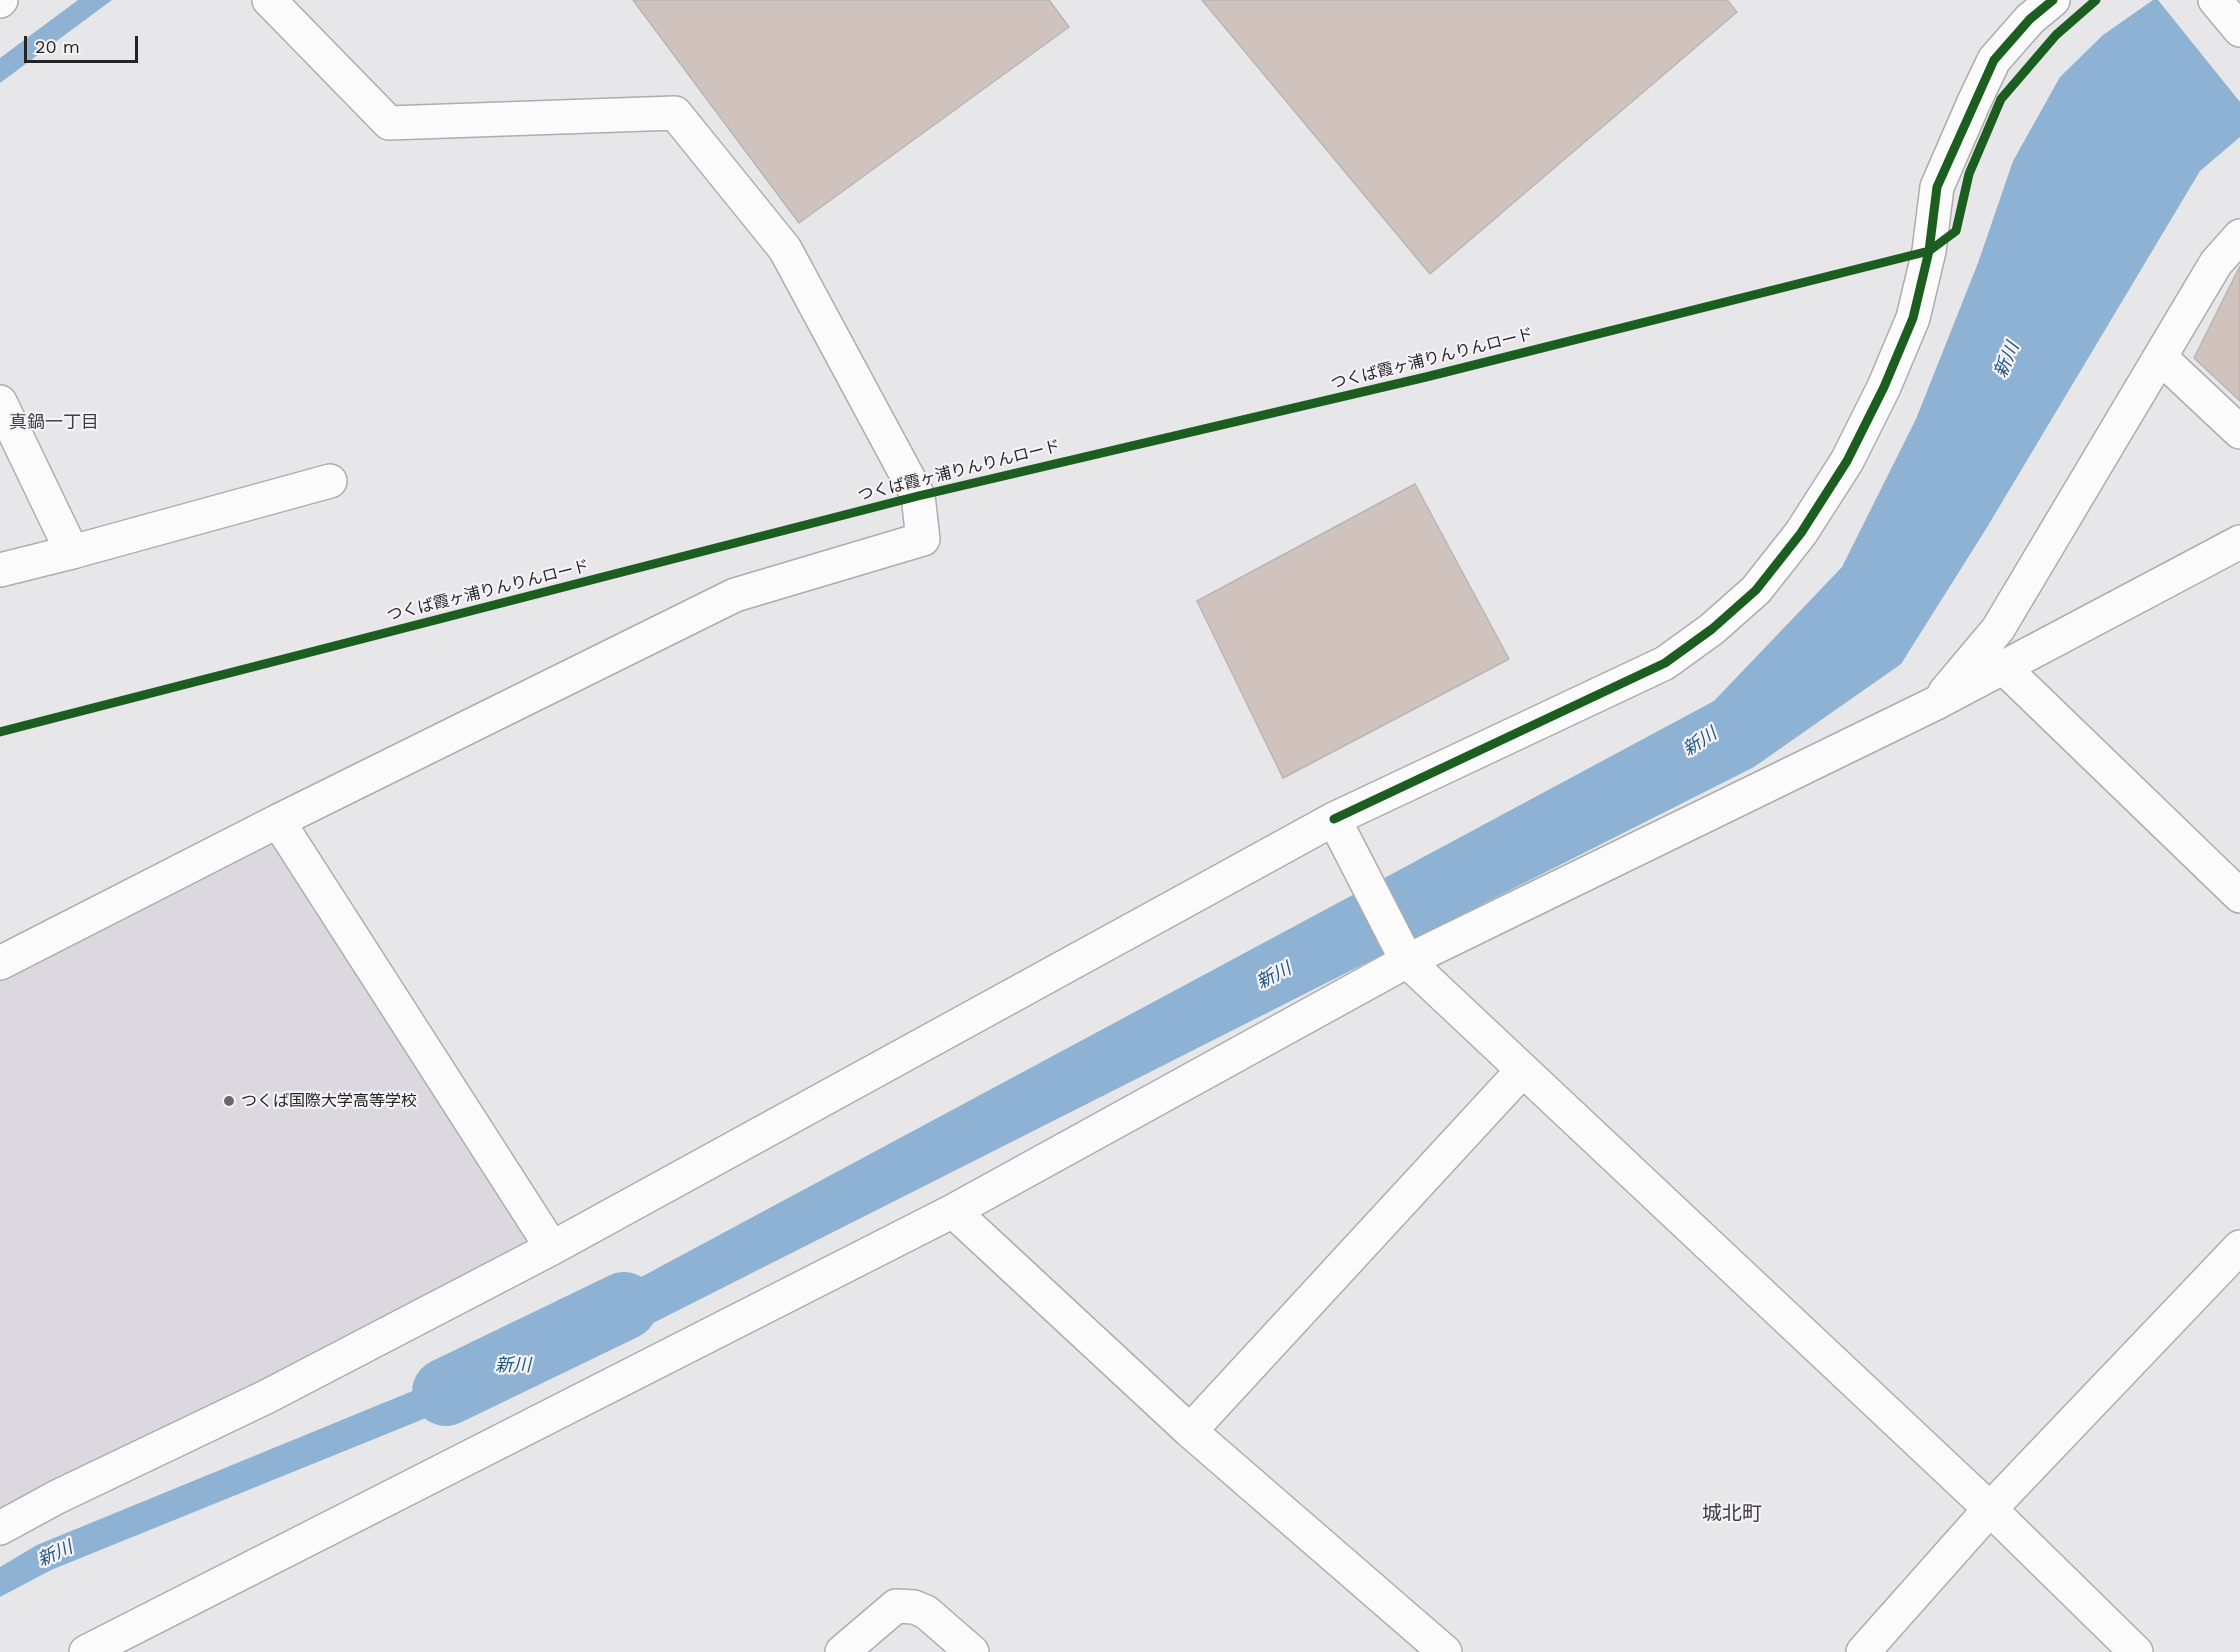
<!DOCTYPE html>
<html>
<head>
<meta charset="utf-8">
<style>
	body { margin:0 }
	#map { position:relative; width:2240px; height:1652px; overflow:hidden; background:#e7e6e8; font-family:"Work Sans",sans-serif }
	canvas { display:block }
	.scale { position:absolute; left:24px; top:36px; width:114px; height:27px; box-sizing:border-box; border:3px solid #242425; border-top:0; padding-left:8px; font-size:18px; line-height:21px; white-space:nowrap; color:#242425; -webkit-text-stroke:4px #f5f3f7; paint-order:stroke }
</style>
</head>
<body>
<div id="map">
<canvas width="2240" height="1652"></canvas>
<div class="scale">20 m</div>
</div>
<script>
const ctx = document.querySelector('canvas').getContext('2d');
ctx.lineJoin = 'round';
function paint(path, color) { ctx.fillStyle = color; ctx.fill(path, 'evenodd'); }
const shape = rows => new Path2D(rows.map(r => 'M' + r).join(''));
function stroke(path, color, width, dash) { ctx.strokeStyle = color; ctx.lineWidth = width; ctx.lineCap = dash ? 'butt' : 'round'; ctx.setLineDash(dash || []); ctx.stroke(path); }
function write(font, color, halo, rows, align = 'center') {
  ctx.font = font + ' "Work Sans","Noto Sans JP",sans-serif'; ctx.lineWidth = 4.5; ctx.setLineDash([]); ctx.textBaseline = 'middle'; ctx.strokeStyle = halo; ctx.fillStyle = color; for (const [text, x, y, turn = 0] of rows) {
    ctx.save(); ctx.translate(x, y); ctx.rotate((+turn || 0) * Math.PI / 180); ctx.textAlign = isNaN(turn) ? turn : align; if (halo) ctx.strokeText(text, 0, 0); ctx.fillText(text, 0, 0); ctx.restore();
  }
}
const built = shape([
	[278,821,547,1240,0,1511,0,963]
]);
const water = shape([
	[78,0,112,0,0,83,0,58],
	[2153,0,2240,0,2240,137,2200,171,1986,529,1901,664,1754,767,558,1371,533,1335,1714,701,1842,567,1916,419,1978,263,2013,161,2060,77,2103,35],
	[522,1340,547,1375,426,1418,51,1570,0,1597,0,1567,37,1545,415,1390]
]);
const pier = shape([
	[2158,0,2240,0,2240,102]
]);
const river = shape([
	[446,1392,624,1306]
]);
const building = shape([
	[633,0,1049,0,1069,27,799,223,633,0],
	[1202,0,1727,0,1737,12,1430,274,1202,0],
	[2240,266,2240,401,2194,358,2240,266],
	[1415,484,1509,659,1283,778,1197,601,1415,484]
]);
const minor = shape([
	[269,0,389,123,675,113,785,249,918,496,923,539,735,595,278,821,552,1248],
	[2215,0,2240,30],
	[0,1,1,0],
	[2160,357,2240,432],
	[0,402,72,552,330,481],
	[2004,668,2240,896],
	[1945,692,1998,629,2216,263,2240,236],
	[1334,819,1407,961,1990,1509,2136,1652],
	[0,963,278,821],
	[953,1211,1190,1431,1445,1652],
	[1190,1431,1522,1071],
	[0,1528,57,1497,266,1397,552,1248,1334,819,1665,663,1712,629,1756,590,1801,533,1847,461,1884,387,1913,318,1929,251,1937,187,1974,102,1994,60,2030,19,2053,0],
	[86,1652,953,1211,1407,961,1936,703,2240,542],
	[842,1652,896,1606,914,1607,926,1612,972,1652],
	[1863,1652,1990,1509,2240,1247]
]);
const major = shape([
	[0,570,72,552]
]);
const cycleway = shape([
	[0,732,918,496,1426,377,1929,251,1956,231,1969,174,2001,99,2056,35,2096,0],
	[1334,819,1665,663,1712,629,1756,590,1801,533,1847,461,1884,387,1913,318,1929,251,1937,187,1994,60,2030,19,2053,0]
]);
const markers = [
	[229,1101,6,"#686869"]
];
const streetNames = [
	["つくば霞ヶ浦りんりんロード",1432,359,-14],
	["つくば霞ヶ浦りんりんロード",959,471,-14],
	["つくば霞ヶ浦りんりんロード",488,591,-14]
];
const poiNames = [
	["つくば国際大学高等学校",241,1101]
];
const waterNames = [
	["新川",2007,360,-67],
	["新川",1700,742,-33],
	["新川",1274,976,-28],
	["新川",513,1366],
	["新川",55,1554,-24]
];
const neighbourhoodNames = [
	["真鍋一丁目",54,423]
];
const quarterNames = [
	["城北町",1732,1514]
];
paint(built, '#dcd8df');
paint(water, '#8eb2d4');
paint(pier, '#e7e6e8');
stroke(river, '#8eb2d4', 68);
paint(building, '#d0c3bd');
stroke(building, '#b7b6b6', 1.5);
stroke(minor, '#adacae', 36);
stroke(major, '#adacae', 36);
stroke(minor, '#fbfbfc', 33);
stroke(major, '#fbfbfc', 33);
stroke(cycleway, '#1b5e20', 9);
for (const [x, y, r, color] of markers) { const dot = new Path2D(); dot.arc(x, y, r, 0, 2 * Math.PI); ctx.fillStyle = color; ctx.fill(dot); stroke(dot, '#f5f3f7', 2); }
write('16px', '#242425', '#f5f3f7', streetNames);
write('16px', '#242425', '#f5f3f7', poiNames, 'left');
write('italic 18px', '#1d5584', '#f5f3f7', waterNames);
write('18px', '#3f3e41', '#f5f3f7', neighbourhoodNames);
write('20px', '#3f3e41', '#f5f3f7', quarterNames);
</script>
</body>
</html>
